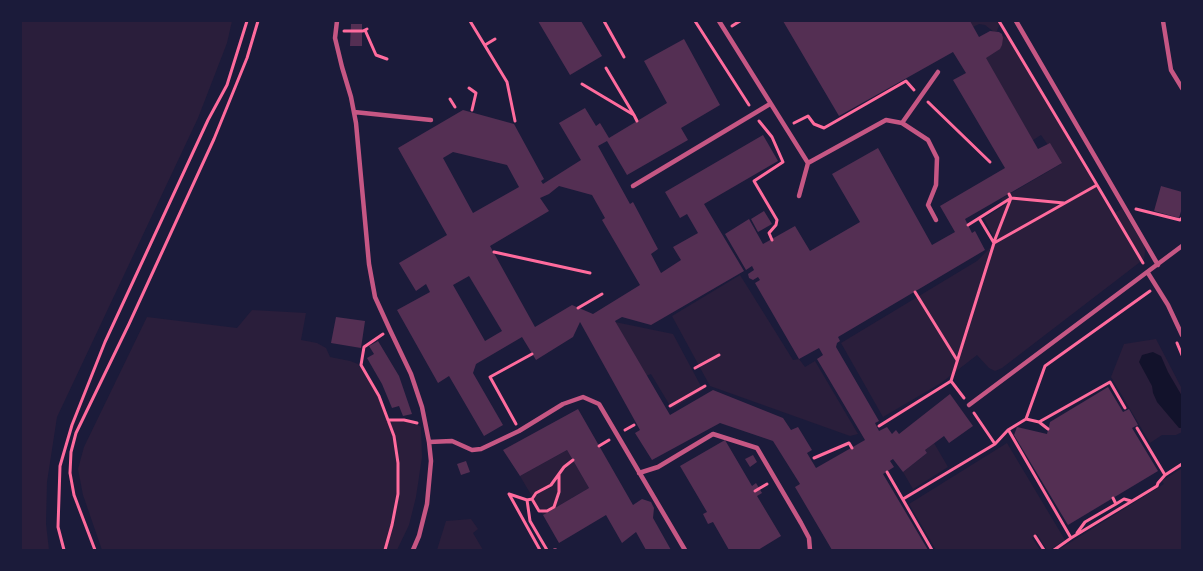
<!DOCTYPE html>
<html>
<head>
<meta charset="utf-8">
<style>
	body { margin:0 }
	#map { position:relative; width:1203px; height:571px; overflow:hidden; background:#1b1b3a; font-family:Quicksand,sans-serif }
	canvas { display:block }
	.frame { position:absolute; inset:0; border:22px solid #1b1b3a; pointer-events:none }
</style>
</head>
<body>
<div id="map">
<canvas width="1203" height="571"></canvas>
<div class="frame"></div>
</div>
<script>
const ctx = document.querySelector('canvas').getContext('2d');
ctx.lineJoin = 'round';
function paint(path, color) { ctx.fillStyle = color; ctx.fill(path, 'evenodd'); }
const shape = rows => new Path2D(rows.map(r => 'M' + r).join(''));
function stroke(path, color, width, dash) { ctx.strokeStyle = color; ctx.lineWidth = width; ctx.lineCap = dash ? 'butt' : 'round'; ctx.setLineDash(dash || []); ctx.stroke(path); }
const green = shape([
	[21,21,232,21,227,43,198,118,57,417,47,482,46,524,49,550,21,550],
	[964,21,999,21,1000,23,997,31,994,32,985,25,979,24,969,29],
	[1003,36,1009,38,1112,214,1122,209,1144,245,1145,252,1144,259,1002,368,995,371,989,368,977,355,941,383,883,417,841,343,977,261,990,248,993,236,984,218,1005,205,1001,199,1061,164,1041,135,1025,145,975,59,999,37],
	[740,275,793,360,799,359,805,367,815,361,858,434,850,436,710,386,672,316],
	[252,310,306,313,301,340,317,343,326,348,330,357,350,361,358,364,374,389,390,421,393,420,415,423,421,427,422,457,416,497,409,525,397,550,102,550,83,495,78,469,84,447,147,317,237,328],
	[615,322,673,334,703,390,672,409,651,374,646,376],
	[1156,339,1182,389,1182,432,1176,435,1162,435,1150,443,1111,377,1124,344],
	[934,443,948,467,913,489,903,472,927,453,925,450],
	[1007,443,1065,540,1050,550,1047,550,1037,534,1032,538,1040,550,936,550,909,504],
	[567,450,589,488,543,515,520,476],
	[1182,468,1182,550,1058,550,1164,484,1162,481],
	[471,519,478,529,473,533,483,550,437,550,446,521]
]);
const water = shape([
	[1153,352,1161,356,1168,372,1182,396,1182,428,1179,428,1157,402,1153,393,1152,386,1139,362,1142,355]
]);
const building = shape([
	[538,21,581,21,602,56,570,75],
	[783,21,970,21,979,37,990,31,999,32,1002,34,1003,38,1002,45,1000,49,986,58,1038,149,1050,143,1062,163,965,219,972,233,975,231,985,250,838,337,840,341,837,343,836,347,879,421,875,423,879,431,887,427,892,434,896,430,899,434,950,394,973,426,949,443,944,436,925,450,927,453,903,472,893,459,890,461,894,467,883,474,928,550,832,550,795,487,800,484,773,441,720,423,652,460,635,433,640,430,580,322,573,337,536,360,522,337,476,364,473,373,503,425,484,436,449,376,438,383,397,310,430,292,426,284,416,291,399,263,447,235,398,148,463,110,514,124,544,179,541,181,543,184,581,160,559,123,585,108,596,126,600,123,609,138,667,103,644,61,684,39,720,105,681,128,688,140,627,175,607,141,598,146,630,204,633,202,658,249,651,254,661,273,681,260,673,247,698,233,687,214,680,218,665,192,763,135,778,161,704,204,744,271,651,325,622,317,615,321,670,415,713,390,783,418,791,430,798,427,812,450,807,453,816,468,865,440,817,359,823,355,819,348,799,359,755,283,760,280,758,277,753,280,749,278,748,274,754,270,752,266,746,270,725,234,749,219,763,244,795,226,810,251,860,222,832,174,878,148,932,245,955,232,940,206,1005,168,953,80,966,73,953,52,839,116],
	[453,152,507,165,519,187,473,213,443,158],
	[559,186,592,195,605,218,602,220,640,285,593,314,572,305,535,327,490,246,549,211,540,198,549,194],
	[469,276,502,331,485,341,453,285],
	[351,24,362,24,362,46,350,46],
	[1161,186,1182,192,1182,208,1179,218,1154,211],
	[764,211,772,224,758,232,751,219],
	[336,317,365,321,361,348,331,343],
	[378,341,399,376,412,414,403,416,399,406,392,408,382,384,367,358,374,354,369,346],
	[1108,387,1123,412,1129,409,1138,425,1132,428,1158,471,1068,525,1014,435,1017,427,1047,434,1050,422],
	[578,409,633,505,642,499,651,502,654,508,653,518,671,550,646,550,636,532,622,543,606,515,559,543,543,515,589,488,567,450,520,476,503,450],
	[725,440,752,486,756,483,762,493,757,496,781,536,758,550,729,550,713,522,708,524,703,514,707,512,680,466],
	[753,455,757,462,750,467,745,459],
	[466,461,470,472,461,475,457,464]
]);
const path = shape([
	[470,21,507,82,515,121],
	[604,21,624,57],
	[695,21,749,105],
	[999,21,1097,185,1143,263],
	[732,26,740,21],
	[365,30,376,55,387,59],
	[344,31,363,31,367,29],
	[485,45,495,39],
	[582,84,634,115,606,68],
	[469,88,476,93,472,110],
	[450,99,455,107],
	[928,102,990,162],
	[634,115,637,121],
	[759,121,772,137,783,162,754,181,777,220,776,225,769,233,772,240],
	[794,123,808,116,814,124,824,128,906,81,914,90],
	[1136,209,1180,220,1182,218],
	[979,218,994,243],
	[968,225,1011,198,1064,203],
	[994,242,1011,198,1009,194],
	[494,252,590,273],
	[915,292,957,360],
	[578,308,602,294],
	[383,334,364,347,361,365,379,396,394,436,398,463,398,494,392,525,385,550],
	[1177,343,1182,355],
	[695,368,719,355],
	[951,381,994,243,1097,185],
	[670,406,705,386],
	[974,413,995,444],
	[1026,419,1039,422,1048,429],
	[388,420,404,420,417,423],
	[1039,422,1110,382,1125,408],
	[516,424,490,377,532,354],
	[879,426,951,381,964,398],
	[1137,428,1165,475],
	[625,430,634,425],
	[1009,431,1071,538],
	[599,446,609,440],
	[814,458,849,443,852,448],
	[887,472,932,550],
	[755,491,767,484],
	[509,494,540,550],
	[509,494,527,500],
	[532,499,539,511,547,511,554,507,559,492,559,474],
	[903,499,995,444,1008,430,1026,419,1045,366,1150,291],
	[1116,504,1124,499,1131,501],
	[1077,533,1085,522,1116,504,1113,498],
	[1035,536,1044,550],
	[64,550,58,527,60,466,72,425,105,342,208,120,227,85,247,21],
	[95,550,74,495,70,473,71,452,76,433,129,324,214,139,247,58,258,21],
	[547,550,530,521,527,500,532,499,536,493,551,485,564,467,573,460],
	[554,550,556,550],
	[1054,550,1071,538,1157,486,1158,483,1165,475,1182,464]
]);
const service = shape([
	[337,21,335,38,342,67,351,97,356,123,369,264,375,297,390,330,411,374,422,407,429,442,431,461,427,504,419,536,413,550],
	[719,21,808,163],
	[1016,21,1158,265],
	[1163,21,1171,70,1182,88],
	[354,112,431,120],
	[902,123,938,72],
	[633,186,770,104],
	[799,196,808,163,886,120,902,123,928,140,937,158,936,185,928,205,936,220],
	[1148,273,1168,305,1182,335],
	[969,405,1182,246],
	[429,442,452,441,472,450,481,449,519,431,563,404,583,397,599,404,685,550],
	[639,473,658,467,713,434,757,448,801,523,809,538,810,550]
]);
paint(green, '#2a1e3b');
paint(water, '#12122b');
paint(building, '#542f53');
stroke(path, '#ff6b9d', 3);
stroke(service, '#c65784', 4.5);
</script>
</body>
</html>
